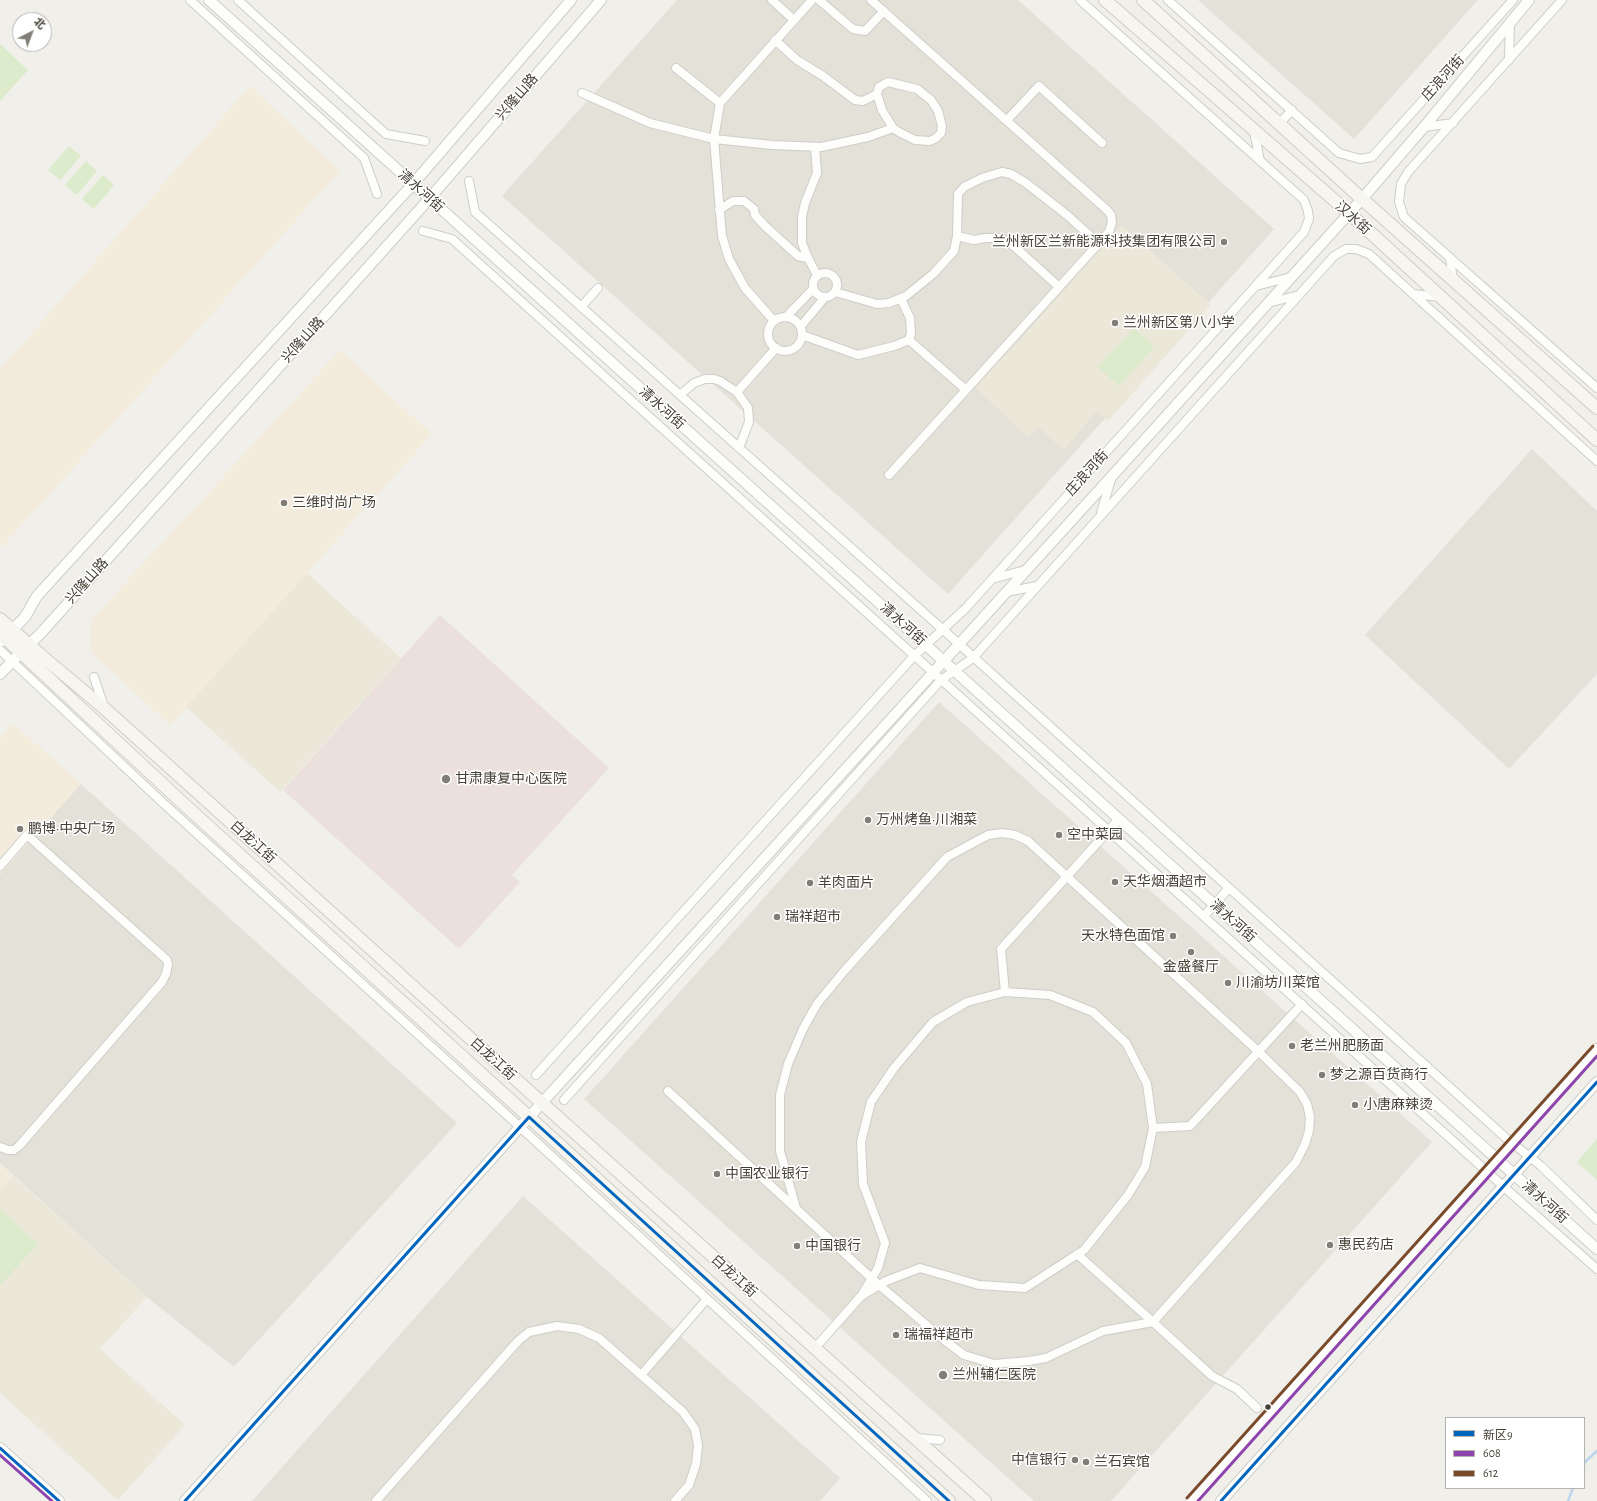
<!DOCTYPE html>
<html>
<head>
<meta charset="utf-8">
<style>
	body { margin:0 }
	#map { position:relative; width:1597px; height:1501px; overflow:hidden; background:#f0efea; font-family:"Alegreya Sans","Noto Sans SC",sans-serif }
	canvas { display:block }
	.legend { position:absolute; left:1445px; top:1417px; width:140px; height:72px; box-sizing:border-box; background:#fff; border:1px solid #b5b3af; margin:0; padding:5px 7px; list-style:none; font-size:12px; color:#464136 }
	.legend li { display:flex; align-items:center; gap:8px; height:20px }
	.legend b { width:20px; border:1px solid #b5b3af }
	.north { position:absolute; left:12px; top:12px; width:40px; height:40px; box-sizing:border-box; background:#fff; border:1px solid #b5b3af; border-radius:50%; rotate:42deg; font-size:11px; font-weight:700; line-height:16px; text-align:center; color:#464136 }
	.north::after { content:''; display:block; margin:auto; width:14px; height:18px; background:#827e75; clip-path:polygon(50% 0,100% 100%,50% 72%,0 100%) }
</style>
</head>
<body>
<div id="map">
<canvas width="1597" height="1501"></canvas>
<ul class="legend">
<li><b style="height:5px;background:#0065bd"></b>新区9</li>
<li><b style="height:5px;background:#8e44ad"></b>608</li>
<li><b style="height:5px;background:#7a4b2a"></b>612</li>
</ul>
<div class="north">北</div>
</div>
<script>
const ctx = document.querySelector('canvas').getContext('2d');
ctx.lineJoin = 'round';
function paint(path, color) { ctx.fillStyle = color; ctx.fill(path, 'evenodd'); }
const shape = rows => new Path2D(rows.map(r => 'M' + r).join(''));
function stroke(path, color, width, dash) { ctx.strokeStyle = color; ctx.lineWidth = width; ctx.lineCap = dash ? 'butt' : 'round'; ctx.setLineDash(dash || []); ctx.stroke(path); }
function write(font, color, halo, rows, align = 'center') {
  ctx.font = font + ' "Alegreya Sans","Noto Sans SC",sans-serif'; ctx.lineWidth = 3; ctx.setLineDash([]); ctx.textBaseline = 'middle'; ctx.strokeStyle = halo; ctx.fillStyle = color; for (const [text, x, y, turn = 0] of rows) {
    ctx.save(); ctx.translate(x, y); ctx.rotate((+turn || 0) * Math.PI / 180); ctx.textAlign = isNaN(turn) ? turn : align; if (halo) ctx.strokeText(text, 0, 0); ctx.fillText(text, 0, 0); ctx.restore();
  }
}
const residential = shape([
	[677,0,1018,0,1274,229,948,594,502,196],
	[1198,0,1478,0,1354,139],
	[1532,449,1597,511,1597,674,1509,769,1365,635],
	[939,702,1432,1142,1111,1501,1034,1501,584,1099],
	[81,784,457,1123,234,1367,147,1297,0,1163,0,874],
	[523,1196,840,1478,820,1501,252,1501]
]);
const commercial = shape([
	[250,86,340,171,2,547,0,546,0,369],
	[340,350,432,434,170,725,91,652,91,620],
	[13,723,81,784,0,874,0,738],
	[0,1163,13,1176,0,1191]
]);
const education = shape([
	[1122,225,1211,305,1108,421,1097,411,1064,450,1038,427,1028,437,975,387,1019,341],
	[307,573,401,658,280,792,186,707],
	[13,1176,147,1297,100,1349,185,1425,118,1500,0,1393,0,1191]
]);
const medical = shape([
	[440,615,609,768,512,875,520,882,459,949,283,790]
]);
const green = shape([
	[0,44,28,70,0,101],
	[69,146,81,156,60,180,48,170],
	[86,161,97,171,77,195,65,185],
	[103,175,114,185,94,209,82,199],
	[1134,328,1154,347,1119,386,1098,367],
	[1597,1139,1597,1180,1577,1162],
	[1,1210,38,1244,0,1285,0,1211]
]);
const stream = shape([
	[1584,1465,1586,1461,1597,1451],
	[1568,1501,1573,1488]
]);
const minor = shape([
	[190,0,364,158,377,194],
	[238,0,386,134,425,141],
	[772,0,794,20],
	[819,0,853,29,865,31,884,11],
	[871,0,1107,210,1111,215,1112,222,1109,232,889,475],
	[1168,0,1339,153,1360,159,1372,157,1513,0],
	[1562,0,1408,172,1401,184,1399,202,1404,217,1597,388],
	[775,40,797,60,823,76,855,100,863,101,877,94],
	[1509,60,1510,23],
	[676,68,720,103],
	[888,82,917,89,931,100,938,111,942,126,941,133,936,138,930,141,915,140,899,132,893,128,882,110,877,94,879,87,888,82],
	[582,93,650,123,714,139,772,145,821,147,868,137,893,128],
	[1007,120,1039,86,1102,143],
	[1279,124,1292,110],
	[1424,127,1453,123],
	[1254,131,1260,161],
	[815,147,817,173,805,203,802,217,802,243,808,258,817,275],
	[469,181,475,212,959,644,1506,1138,1541,1166,1597,1220],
	[719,210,733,201,744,201,754,209,755,215,765,226,798,256,808,258],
	[423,231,452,239,1513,1195,1597,1269],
	[957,236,974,240,985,238,1001,238,1016,248,1059,287],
	[1450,258,1453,280],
	'813 285a12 12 0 1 1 24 0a12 12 0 1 1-24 0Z',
	[1256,286,1291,277],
	[835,292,877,304,889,303,906,296,933,274,954,251,957,236,958,194,964,187,982,178,1002,172,1011,174,1026,183,1067,215,1098,243],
	[1413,294,1440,297],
	[901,299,910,318,911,333,909,340],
	[1268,303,1299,295],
	[581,307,598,288],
	[786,317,813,289],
	'768 334a17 17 0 1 1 34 0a17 17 0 1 1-34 0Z',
	[774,321,745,288,729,259,722,236,714,139,720,103,812,0],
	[801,326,825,297],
	[802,335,858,355,894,346,909,340],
	[909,340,966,390],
	[737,392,776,348],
	[680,395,694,383,705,379,714,379,720,381,737,392,748,408,749,422,739,448],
	[1101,513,1112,476],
	[992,579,1025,570],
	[1006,592,1037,586],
	[0,650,162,802,520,1127,927,1501],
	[94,677,104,707],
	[0,866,27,835,167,960,168,965,166,974,162,982,19,1146,14,1150,8,1150,0,1147],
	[1204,916,1229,888],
	[1005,992,1001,949,1119,819],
	[536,1075,914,656,966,608,1304,232,1309,219,1308,211,1304,200,1080,0],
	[668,1091,879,1285,943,1339,964,1355,994,1364,1029,1361,1046,1358,1103,1331,1153,1322,1296,1162,1305,1144,1309,1131,1310,1117,1307,1104,1300,1092,1259,1052,1028,841,1015,835,1009,834,1002,833,988,835,947,857,845,970,817,1004,803,1029,788,1064,780,1095,780,1151,796,1208],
	[564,1100,941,680,973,658,1334,256,1346,249,1356,249,1369,254,1597,461],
	[1153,1128,1190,1126,1302,1004],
	[1077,1254,1153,1322,1212,1376,1237,1389,1257,1408],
	[815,1348,861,1296,878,1268,885,1243,863,1184,861,1142,871,1102,894,1068,933,1022,967,1002,1005,992,1050,995,1093,1012,1126,1043,1147,1084,1153,1128,1145,1167,1128,1195,1084,1250,1025,1288,979,1285,920,1268,886,1281,861,1296],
	[641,1375,707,1299],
	[915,1438,940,1440],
	[376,1501,518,1341,529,1332,557,1326,579,1329,599,1338,683,1412,695,1429,698,1445,696,1464,689,1485,675,1501]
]);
const tertiary = shape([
	[209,0,1597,1249],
	[0,642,25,617,37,596,413,184,571,0],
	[0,674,21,652,29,645,42,632,429,199,601,0],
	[0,1448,59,1501],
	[185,1501,529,1117,1112,476,1362,199,1424,127,1529,0],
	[1191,1501,1597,1049],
	[1221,1501,1597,1082]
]);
const secondary = shape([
	[1105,0,1349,213,1597,440],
	[1143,0,1362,199,1597,408],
	[0,619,43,657,104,708,542,1103,985,1501],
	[0,633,187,807,529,1117,949,1501]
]);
const bus1 = shape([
	[0,1448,59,1501],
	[185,1501,529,1117,949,1501],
	[1221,1501,1597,1082]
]);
const bus2 = shape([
	[0,1455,52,1501],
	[1198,1501,1597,1056]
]);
const bus3 = shape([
	[1187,1498,1593,1046]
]);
const markers = [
	[1224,242,4,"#827e75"],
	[1115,323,4,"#827e75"],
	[284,503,4,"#827e75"],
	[446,779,5,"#827e75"],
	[868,820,4,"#827e75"],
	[20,829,4,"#827e75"],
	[1059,835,4,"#827e75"],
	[1115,882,4,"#827e75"],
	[810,883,4,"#827e75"],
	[777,917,4,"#827e75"],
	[1173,936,4,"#827e75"],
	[1191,952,4,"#827e75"],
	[1228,983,4,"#827e75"],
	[1292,1046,4,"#827e75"],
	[1322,1075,4,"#827e75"],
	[1355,1105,4,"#827e75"],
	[717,1174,4,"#827e75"],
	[1330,1245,4,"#827e75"],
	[797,1246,4,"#827e75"],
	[896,1335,4,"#827e75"],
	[943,1375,5,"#827e75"],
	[1268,1407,3.5,"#464136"],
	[1075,1460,4,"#827e75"],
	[1086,1462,4,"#827e75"]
];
const streetNames = [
	["庄浪河街",1443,78,-48],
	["兴隆山路",517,97,-49],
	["清水河街",421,191,42],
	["汉水街",1353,218,42],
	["兴隆山路",303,340,-48],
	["清水河街",662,408,42],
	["庄浪河街",1087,473,-48],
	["兴隆山路",87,581,-48],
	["清水河街",903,624,42],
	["白龙江街",253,842,42],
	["清水河街",1233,921,42],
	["白龙江街",493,1059,42],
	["清水河街",1545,1202,42],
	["白龙江街",734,1276,42]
];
const poiNames = [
	["兰州新区兰新能源科技集团有限公司",1216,242,"right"],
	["兰州新区第八小学",1123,323],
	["三维时尚广场",292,503],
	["甘肃康复中心医院",455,779],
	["万州烤鱼·川湘菜",876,820],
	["鹏博·中央广场",28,829],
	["空中菜园",1067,835],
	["天华烟酒超市",1123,882],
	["羊肉面片",818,883],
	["瑞祥超市",785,917],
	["天水特色面馆",1165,936,"right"],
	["金盛餐厅",1191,967,"center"],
	["川渝坊川菜馆",1236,983],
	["老兰州肥肠面",1300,1046],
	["梦之源百货商行",1330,1075],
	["小唐麻辣烫",1363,1105],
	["中国农业银行",725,1174],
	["惠民药店",1338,1245],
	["中国银行",805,1246],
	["瑞福祥超市",904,1335],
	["兰州辅仁医院",952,1375],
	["中信银行",1067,1460,"right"],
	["兰石宾馆",1094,1462]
];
paint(residential, '#e4e1d8');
paint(commercial, '#f3ecdd');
paint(education, '#ebe8da');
paint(medical, '#ebe0db');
paint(green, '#dbebcb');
stroke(stream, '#bcd5ee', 2.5);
stroke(minor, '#cecdc8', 10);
stroke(tertiary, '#cecdc8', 12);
stroke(secondary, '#cfccc1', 14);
stroke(minor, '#fdfdfc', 8);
stroke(tertiary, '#fdfdfc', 10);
stroke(secondary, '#f6f5ef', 12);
stroke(bus1, '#0065bd', 3);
stroke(bus2, '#8e44ad', 3);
stroke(bus3, '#7a4b2a', 3);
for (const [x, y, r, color] of markers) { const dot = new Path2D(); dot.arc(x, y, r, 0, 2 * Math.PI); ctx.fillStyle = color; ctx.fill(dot); stroke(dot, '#fff', 1.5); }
write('14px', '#464136', '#fff', streetNames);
write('14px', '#464136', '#fff', poiNames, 'left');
</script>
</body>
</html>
